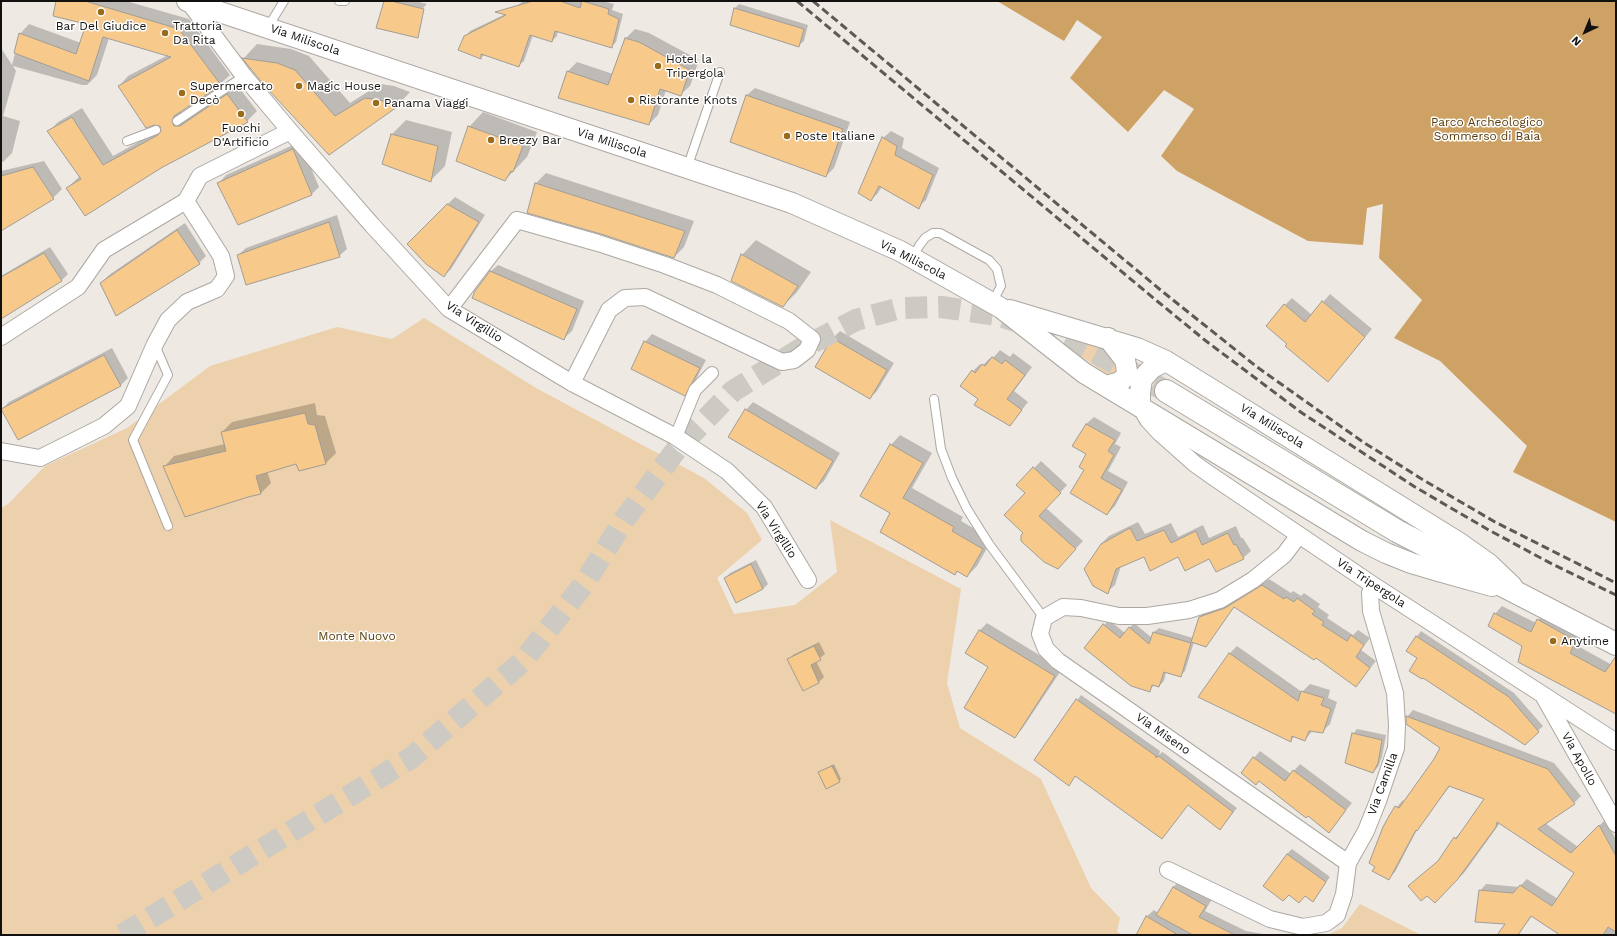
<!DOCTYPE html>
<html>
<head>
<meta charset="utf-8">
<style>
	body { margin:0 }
	#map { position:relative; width:1617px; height:936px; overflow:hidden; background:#eee9e3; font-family:"Work Sans",sans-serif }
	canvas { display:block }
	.frame { position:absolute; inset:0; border:2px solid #12110f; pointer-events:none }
	.north { position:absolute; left:1565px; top:12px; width:40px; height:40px; -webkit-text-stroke:3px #fff; paint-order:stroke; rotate:224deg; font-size:11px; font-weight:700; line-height:16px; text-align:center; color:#12110f }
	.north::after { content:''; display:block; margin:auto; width:14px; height:18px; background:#12110f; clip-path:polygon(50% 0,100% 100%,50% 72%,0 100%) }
</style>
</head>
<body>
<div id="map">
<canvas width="1617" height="936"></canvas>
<div class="frame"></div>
<div class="north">N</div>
</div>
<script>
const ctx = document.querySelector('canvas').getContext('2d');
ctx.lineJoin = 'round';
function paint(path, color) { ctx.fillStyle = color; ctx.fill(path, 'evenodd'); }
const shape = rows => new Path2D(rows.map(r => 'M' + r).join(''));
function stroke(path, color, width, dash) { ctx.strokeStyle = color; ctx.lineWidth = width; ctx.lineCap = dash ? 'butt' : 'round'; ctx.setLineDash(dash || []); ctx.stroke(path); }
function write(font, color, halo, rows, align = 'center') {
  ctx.font = font + ' "Work Sans",sans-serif'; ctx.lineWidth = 3; ctx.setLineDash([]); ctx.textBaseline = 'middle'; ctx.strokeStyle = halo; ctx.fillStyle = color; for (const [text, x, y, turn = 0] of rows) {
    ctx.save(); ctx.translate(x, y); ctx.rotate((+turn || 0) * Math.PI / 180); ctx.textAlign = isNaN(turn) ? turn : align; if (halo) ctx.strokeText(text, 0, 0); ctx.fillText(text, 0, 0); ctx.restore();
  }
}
const green = shape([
	[424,318,536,388,704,478,747,513,762,540,717,578,734,614,795,605,837,572,830,520,961,589,947,683,960,728,1041,779,1091,888,1120,918,1117,932,1123,935,1,935,1,508,8,504,45,466,127,428,210,366,337,327,392,339],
	[1070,338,1099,346,1106,350,1121,368,1111,377,1070,349,1066,346,1066,343],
	[1360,904,1421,935,1327,935,1342,928]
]);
const water = shape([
	[997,1,1616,1,1616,522,1513,472,1527,446,1440,361,1394,338,1422,300,1379,258,1383,204,1367,208,1363,245,1308,241,1177,171,1161,156,1194,109,1164,90,1128,132,1070,78,1102,37,1077,20,1064,41]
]);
const shadow = shape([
	[57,1,126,1,189,19,230,75,220,84,181,111,184,117,237,85,257,111,247,121,161,167,67,188,80,176,49,131,58,122,82,108,113,156,162,129,161,125,119,86,128,76,168,55,109,38,97,75,87,85,82,85,13,66,16,71,3,116,20,121,12,153,3,162,1,161,1,48,12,65,20,34,29,24,81,43,87,24],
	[385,1,415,1,427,4,423,8,405,15],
	[523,1,583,2,602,1,614,4,612,10,623,14,616,42,611,47,558,31,557,36,552,41,533,35,524,61,519,65,485,54,481,58,465,37,470,31,518,8,517,6],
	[739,4,808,25,804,41,799,45,734,9],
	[635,29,649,33,699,60,690,86,680,95,666,90,658,115,649,124,560,97,568,71,577,62,613,74,626,38],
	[257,44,291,49,309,56,350,103,380,84,394,86,410,92,397,106,329,154,264,83,244,58],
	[755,88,850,122,834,168,826,176,731,142,747,95],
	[483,112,537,132,527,157,505,180,469,127],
	[406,120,452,132,445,166,431,180,392,134],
	[891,131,904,138,902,148,939,168,926,200,918,207,882,186,878,193,871,200,883,138],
	[300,142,319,187,311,195,219,183,226,175],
	[44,161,62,189,53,198,1,229,1,171],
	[546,173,694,221,684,247,674,257,601,233,528,212,536,183],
	[455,197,485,215,451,269,444,276,408,244],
	[337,215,347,249,339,256,238,255,246,248],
	[185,223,206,256,199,263,101,283,109,275],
	[756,240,811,272,797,292,783,306,732,281,742,255],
	[50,247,68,274,62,280,1,318,1,276],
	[498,265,584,301,572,331,564,338,490,272],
	[1330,294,1372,329,1335,373,1285,305,1292,298,1312,315],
	[840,331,894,363,877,391,870,398,816,366,833,338],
	[652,334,706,360,692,387,684,394,645,342],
	[112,348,128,378,121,385,2,409,9,402],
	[1000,350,1010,357,1013,353,1032,367,1014,391,1028,402,1010,425,980,399,973,371,980,364,982,366,990,358,992,359],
	[753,402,840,453,824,481,816,488,746,410],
	[315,403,317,415,325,416,336,453,326,463,296,463,267,471,271,483,261,493,248,496,165,466,174,456,225,444,222,432,232,422],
	[1094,417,1121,433,1115,444,1121,447,1108,471,1128,482,1115,506,1107,514,1087,453,1074,446,1086,424],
	[900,435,932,453,912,488,963,517,961,521,992,539,977,566,967,576,958,570,955,574,892,513,891,445],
	[1041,461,1067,485,1046,508,1083,541,1065,560,1025,533,1026,493,1018,485],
	[1138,522,1145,534,1171,523,1178,537,1203,525,1209,538,1236,526,1241,538,1243,538,1251,551,1243,558,1144,556,1121,566,1115,585,1107,592,1101,544,1109,536],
	[756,560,768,584,763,589,725,578,730,573],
	[1269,579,1291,593,1293,591,1301,596,1304,593,1320,604,1318,607,1329,615,1327,618,1353,635,1358,630,1370,638,1361,650,1376,661,1356,686,1316,657,1236,603,1194,642,1185,671,1180,676,1166,672,1164,681,1159,686,1155,684,1149,691,1104,625,1109,620,1125,633,1134,623,1152,638,1154,632,1159,628,1193,638,1199,617,1206,611,1232,602],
	[1502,606,1536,623,1545,612,1583,633,1576,645,1612,665,1616,663,1616,713,1523,646,1495,614],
	[987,623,1062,669,1022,729,1014,737,990,667,967,653,980,630],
	[1421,631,1514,693,1543,726,1525,744,1418,658,1407,651],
	[819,642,825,654,816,661,824,677,819,682,803,689,789,660,793,655],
	[1237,646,1302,692,1310,684,1330,690,1328,698,1337,702,1330,724,1322,732,1313,730,1305,740,1295,736,1290,741,1200,696,1230,653],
	[1081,695,1160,751,1159,755,1162,752,1164,753,1237,808,1224,824,1188,804,1162,838,1076,776,1069,784,1036,759],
	[1413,710,1554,763,1581,796,1574,803,1545,823,1578,847,1606,819,1616,840,1616,935,1561,935,1532,916,1518,935,1498,935,1507,923,1480,891,1486,884,1519,887,1527,879,1558,899,1575,873,1500,823,1464,873,1435,901,1416,880,1440,859,1455,838,1461,832,1462,833,1486,799,1450,786,1418,828,1395,872,1388,879,1376,866,1389,816,1403,800,1405,802,1435,760,1441,748,1407,717],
	[1357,729,1386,735,1382,757,1378,767,1373,772,1353,734],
	[1260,751,1291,774,1300,764,1352,803,1329,831,1254,758],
	[834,764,841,779,839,781,819,772],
	[1292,849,1330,877,1313,900,1305,895,1289,894,1287,854],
	[1180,881,1212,899,1205,911,1246,931,1269,935,1137,935,1147,916,1154,910,1158,913,1173,887]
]);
const building = shape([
	[56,1,85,1,179,29,221,85,174,116,172,121,174,126,180,126,227,94,248,122,161,168,85,216,66,188,81,179,47,131,72,117,103,165,158,135,161,131,160,126,154,125,146,128,118,86,171,57,103,37,89,81,14,53,19,33,76,54,86,24,53,16,56,1],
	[384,1,391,1,424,9,418,38,376,28,384,1],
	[533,1,560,1,580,8,582,1,609,9,608,14,619,19,612,48,555,31,552,42,530,35,519,67,481,54,481,59,458,50,464,36,506,15,495,12,533,1],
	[734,8,804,29,799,47,730,25,734,8],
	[625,38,639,42,690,70,681,96,660,89,649,125,558,98,567,71,608,85,625,38],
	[242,58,277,63,295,70,335,116,365,98,380,100,397,107,329,155,263,84,242,58],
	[746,95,843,129,826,177,730,142,746,95],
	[468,126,523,146,513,172,511,171,505,181,456,161,468,126],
	[391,134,438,146,431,182,382,164,391,134],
	[882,137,897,146,895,155,933,175,919,209,879,186,871,201,858,193,882,137],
	[293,149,312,195,238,225,217,183,293,149],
	[33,167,54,199,1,231,1,176,33,167],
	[535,183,685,231,674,258,601,234,527,213,535,183],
	[447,204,479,222,444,277,426,264,407,244,447,204],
	[329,222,340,257,246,285,237,255,329,222],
	[177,230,200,264,116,316,100,283,177,230],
	[44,253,62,281,1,319,1,277,44,253],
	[741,254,798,286,783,307,731,281,741,254],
	[490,271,577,309,564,340,472,298,475,291,490,271],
	[1322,301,1365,337,1328,382,1285,346,1287,344,1266,326,1284,304,1305,322,1322,301],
	[832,338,887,370,870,399,815,367,832,338],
	[644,341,700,368,685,396,631,369,644,341],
	[104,355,121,386,18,440,1,409,104,355],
	[992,357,1002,364,1005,360,1025,375,1007,399,1022,410,1010,426,974,405,978,399,960,386,972,370,975,373,982,364,985,366,992,357],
	[745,409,833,461,816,489,728,437,745,409],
	[305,413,308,424,315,425,326,464,299,471,296,464,256,476,261,494,248,497,185,517,163,466,226,451,221,432,305,413],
	[1086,424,1115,440,1108,451,1114,455,1101,478,1122,490,1107,515,1070,493,1084,470,1079,467,1086,454,1072,446,1086,424],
	[890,444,923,463,903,498,954,527,952,531,983,549,967,577,957,571,955,575,880,532,890,513,860,496,890,444],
	[1033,467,1061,493,1039,516,1076,549,1058,569,1044,562,1021,541,1021,535,1023,533,1004,515,1025,493,1016,485,1033,467],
	[1130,528,1137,541,1164,530,1171,543,1196,531,1202,545,1228,533,1234,545,1236,544,1244,559,1216,572,1209,559,1185,571,1178,557,1150,571,1144,557,1116,569,1108,594,1093,586,1084,569,1101,544,1130,528],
	[751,564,763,589,736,603,724,578,751,564],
	[1262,585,1284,599,1286,597,1294,602,1297,598,1315,611,1312,614,1324,622,1322,625,1347,641,1351,635,1364,645,1356,657,1370,668,1356,687,1316,658,1314,660,1234,607,1206,647,1191,642,1199,617,1225,608,1262,585],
	[1494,613,1531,632,1537,619,1576,641,1570,653,1605,672,1616,656,1616,714,1518,662,1522,646,1488,626,1494,613],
	[1103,624,1120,638,1129,627,1149,644,1153,632,1191,643,1181,677,1164,672,1159,687,1152,685,1150,692,1131,686,1084,648,1103,624],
	[979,630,1055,676,1015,738,964,708,988,667,965,653,979,630],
	[1416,636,1509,697,1539,732,1525,745,1423,678,1422,679,1409,671,1417,658,1406,651,1416,636],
	[814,646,821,660,811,665,819,683,803,691,787,659,814,646],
	[1229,653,1298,701,1301,691,1324,698,1321,705,1331,709,1323,733,1309,731,1305,741,1292,736,1291,742,1198,697,1229,653],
	[1076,699,1156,756,1156,758,1157,756,1160,757,1233,812,1220,830,1188,805,1162,839,1075,776,1069,786,1034,760,1076,699],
	[1406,716,1548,769,1575,804,1538,829,1571,853,1599,825,1616,856,1616,932,1608,927,1603,935,1560,935,1531,916,1518,935,1497,935,1505,924,1475,922,1479,890,1513,893,1520,885,1552,906,1574,873,1497,822,1496,827,1457,880,1435,903,1427,896,1421,901,1408,886,1438,861,1454,837,1456,839,1484,799,1449,786,1417,831,1416,830,1389,880,1372,871,1375,867,1369,863,1383,827,1389,816,1395,806,1399,808,1434,759,1440,748,1406,724,1406,716],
	[1352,733,1382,740,1378,763,1373,773,1345,763,1352,733],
	[1253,757,1285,781,1293,770,1346,810,1329,833,1308,816,1306,818,1259,781,1256,785,1241,773,1253,757],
	[832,766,840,782,826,789,818,772,832,766],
	[1287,854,1326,882,1313,902,1305,896,1299,903,1289,895,1283,901,1263,886,1287,854],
	[1173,887,1206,906,1199,917,1235,935,1193,935,1156,915,1173,887],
	[1146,916,1178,935,1136,935,1146,916]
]);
const secondaryTunnel = shape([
	[122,935,411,758,523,661,584,584,624,520,676,450,733,391,802,348,856,320,901,308,941,307,997,315,1047,331,1100,355,1166,391]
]);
const service = shape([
	[339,1,345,1],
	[268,27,284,1],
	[177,121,244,76],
	[127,141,156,130],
	[687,168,720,72],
	[913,258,919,246,925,238,933,233,940,233,989,260,997,269,1001,286,992,303],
	[155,345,168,375,133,440,168,526],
	[934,399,941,449,952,478,967,509,989,544,1044,618]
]);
const pedestrian = shape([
	[676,437,695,390,712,373]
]);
const minor = shape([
	[188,1,244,76,290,131,372,225,449,309,572,383,676,437,727,471,764,507,808,580],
	[449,309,517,220,598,243,665,265,717,285,789,321,812,339,807,350,794,360,782,362,645,297,625,298,609,310,572,383],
	[1,337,78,287,104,250,186,201,200,176,290,131],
	[1142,410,1148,420,1159,432,1195,464,1209,474,1373,585,1616,742],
	[1,451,40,458,104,426,128,406,155,344,168,320,187,302,217,289,226,276,221,256,186,201],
	[1544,697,1616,824],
	[1348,863,1366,831,1378,801,1396,748,1397,725,1395,693,1371,611,1370,593,1373,585],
	[1168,870,1270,919,1303,927,1326,923,1337,915,1344,894,1348,863,1058,661,1046,649,1040,634,1044,618,1063,607,1081,608,1119,616,1147,616,1189,610,1220,600,1253,580,1284,555,1299,535]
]);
const tertiary = shape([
	[187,1,792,203,900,251,1001,308,1084,373,1362,541,1386,553,1411,563,1438,571,1492,586],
	[1010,310,1137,348,1166,361,1458,542,1489,564,1512,586],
	[1106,386,1120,382,1126,376,1127,371,1125,360,1108,338],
	[1140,407,1140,393,1142,379,1152,368,1166,361]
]);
const secondary = shape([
	[1166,391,1397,531,1616,644]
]);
const rail = shape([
	[797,1,1157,301,1206,341,1302,413,1415,487,1487,529,1552,564,1616,595],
	[813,1,1163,292,1257,367,1363,442,1425,481,1495,522,1616,583]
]);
const markers = [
	[101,12,4,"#996b1b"],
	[165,33,4,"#996b1b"],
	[658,66,4,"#996b1b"],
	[299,86,4,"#996b1b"],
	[182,93,4,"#996b1b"],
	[631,100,4,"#996b1b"],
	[376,103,4,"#996b1b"],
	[241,114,4,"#996b1b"],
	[787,136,4,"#996b1b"],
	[491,140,4,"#996b1b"],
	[1553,641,4,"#996b1b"]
];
const poiNames = [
	["Bar Del Giudice",101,26,"center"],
	["Trattoria",173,26],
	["Da Rita",173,40],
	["Hotel la",666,59],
	["Tripergola",666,73],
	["Supermercato",190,86],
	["Decò",190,100],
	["Magic House",307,86],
	["Ristorante Knots",639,100],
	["Panama Viaggi",384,103],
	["Fuochi",241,128,"center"],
	["D'Artificio",241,142,"center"],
	["Poste Italiane",795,136],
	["Breezy Bar",499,140],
	["Anytime",1561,641]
];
const streetNames = [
	["Via Miliscola",305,40,19],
	["Via Miliscola",612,143,18],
	["Via Miliscola",913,260,27],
	["Via Virgillio",474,322,33],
	["Via Miliscola",1272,426,32],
	["Via Virgillio",776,530,57],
	["Via Tripergola",1371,583,33],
	["Via Miseno",1163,734,35],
	["Via Apollo",1579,759,61],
	["Via Camilla",1383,784,-70]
];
const parkNames = [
	["Parco Archeologico",1487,122],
	["Sommerso di Baia",1487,136],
	["Monte Nuovo",357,636]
];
paint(green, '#ecd1ac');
paint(water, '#cda264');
paint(shadow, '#0003');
paint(building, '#f7ca8b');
stroke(building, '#a09c96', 1);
stroke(secondaryTunnel, '#cdc9c3', 22, [22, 11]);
stroke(service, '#aca8a2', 10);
stroke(pedestrian, '#aca8a2', 14);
stroke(minor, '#aca8a2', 18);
stroke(tertiary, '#aca8a2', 22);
stroke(secondary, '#aca8a2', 24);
stroke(service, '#fff', 8);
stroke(pedestrian, '#fff', 12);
stroke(minor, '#fff', 16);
stroke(tertiary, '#fff', 20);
stroke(secondary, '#fff', 22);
stroke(rail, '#5c5956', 3, [8, 4]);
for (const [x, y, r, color] of markers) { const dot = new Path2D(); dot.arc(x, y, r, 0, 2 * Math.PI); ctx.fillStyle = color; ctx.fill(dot); stroke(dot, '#fff', 1.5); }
write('12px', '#12110f', '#fff', poiNames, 'left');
write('12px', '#12110f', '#fff', streetNames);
write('12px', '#583b08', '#fff', parkNames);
</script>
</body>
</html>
